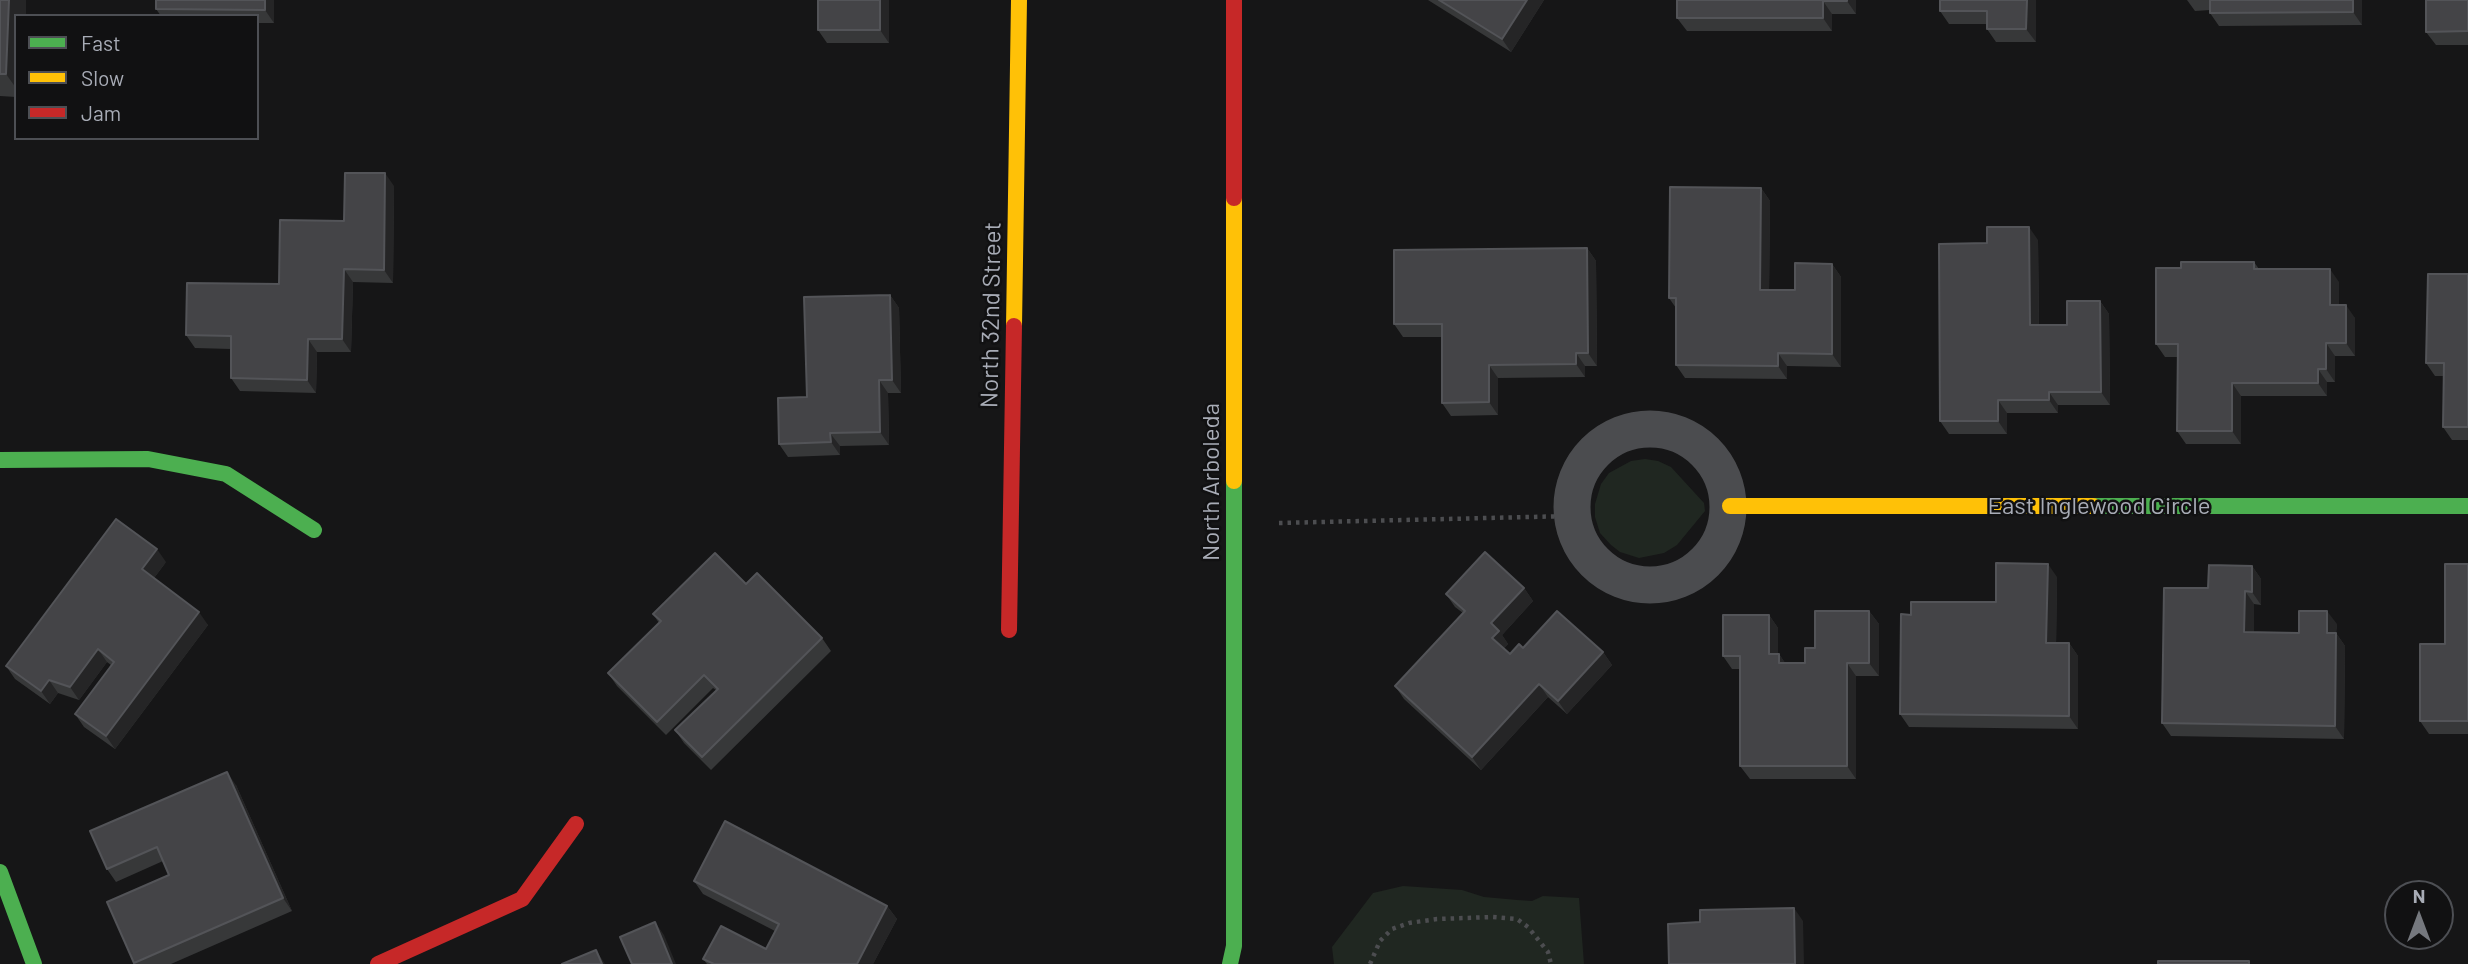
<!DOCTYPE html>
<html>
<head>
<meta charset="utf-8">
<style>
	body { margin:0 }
	#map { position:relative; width:2468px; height:964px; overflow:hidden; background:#161617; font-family:Barlow,sans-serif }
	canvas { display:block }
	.legend { position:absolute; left:14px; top:14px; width:245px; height:126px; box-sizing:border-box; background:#111112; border:2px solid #4d4f54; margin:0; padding:9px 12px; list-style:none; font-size:21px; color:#a8acb6 }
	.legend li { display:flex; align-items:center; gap:14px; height:35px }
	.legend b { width:35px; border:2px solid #4d4f54 }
	.north { position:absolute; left:2384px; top:880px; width:70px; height:70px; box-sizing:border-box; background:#111112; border:2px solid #4d4f54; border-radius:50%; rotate:0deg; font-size:19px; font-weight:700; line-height:28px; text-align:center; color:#a8acb6 }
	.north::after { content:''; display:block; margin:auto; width:24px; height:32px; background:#75787e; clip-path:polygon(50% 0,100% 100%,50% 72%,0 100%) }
</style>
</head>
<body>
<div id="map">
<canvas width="2468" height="964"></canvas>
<ul class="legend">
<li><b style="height:9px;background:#4caf50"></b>Fast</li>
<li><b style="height:9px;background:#ffc107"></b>Slow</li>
<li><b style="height:9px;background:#c62828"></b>Jam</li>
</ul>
<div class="north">N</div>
</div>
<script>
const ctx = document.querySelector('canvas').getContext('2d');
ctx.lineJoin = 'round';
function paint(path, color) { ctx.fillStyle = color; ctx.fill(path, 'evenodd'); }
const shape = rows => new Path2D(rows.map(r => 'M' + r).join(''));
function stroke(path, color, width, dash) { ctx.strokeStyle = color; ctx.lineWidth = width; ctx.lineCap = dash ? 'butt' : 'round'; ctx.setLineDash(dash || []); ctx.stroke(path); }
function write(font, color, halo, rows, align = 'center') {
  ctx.font = font + ' Barlow,sans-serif'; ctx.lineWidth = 5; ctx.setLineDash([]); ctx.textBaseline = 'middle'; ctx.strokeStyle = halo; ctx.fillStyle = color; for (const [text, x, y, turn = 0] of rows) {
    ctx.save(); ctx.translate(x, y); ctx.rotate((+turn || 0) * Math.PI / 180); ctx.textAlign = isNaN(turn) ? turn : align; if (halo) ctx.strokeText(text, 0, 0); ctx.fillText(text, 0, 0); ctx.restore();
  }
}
const green = shape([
	[1645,459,1658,461,1671,467,1704,503,1705,511,1677,545,1664,553,1639,558,1620,552,1611,545,1600,533,1595,517,1595,504,1601,484,1609,473,1631,461],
	[1403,886,1462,890,1484,897,1517,900,1532,901,1543,896,1579,898,1584,964,1334,964,1332,947,1373,893]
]);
const path = shape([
	[1279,523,1571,516],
	[1370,964,1380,941,1392,929,1409,923,1437,919,1492,917,1517,919,1528,927,1548,952,1551,964]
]);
const street = shape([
	'1572 507a78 78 0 1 1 156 0a78 78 0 1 1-156 0Z'
]);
const fast = shape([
	[0,460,148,459,226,474,314,530],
	[2093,506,2468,506],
	[0,872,34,964],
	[1230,964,1234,946,1234,481]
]);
const slow = shape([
	[1234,198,1234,481],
	[1014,326,1019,0],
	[1730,506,2093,506]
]);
const jam = shape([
	[1234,0,1234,198],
	[1009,630,1014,326],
	[378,964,522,899,576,824]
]);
const wall = shape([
	[0,0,26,0,26,16,16,16,16,97,0,96],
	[274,0,274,23,257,23,257,16,161,16,156,9],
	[818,0,889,0,889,43,827,43,818,30],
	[1428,0,1544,0,1511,52],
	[1677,0,1856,0,1856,14,1832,14,1832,31,1687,31,1677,18],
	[1940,0,2036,0,2036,42,1996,42,1987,29,1987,24,1949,24,1940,11],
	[2187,0,2362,0,2362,25,2219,26,2210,13,2210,10,2195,11],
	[2468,0,2468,45,2436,45,2426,32],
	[394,186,393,283,353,282,351,352,317,352,316,393,240,391,231,378,231,349,195,348,186,335,279,284,344,221],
	[1761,188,1770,201,1769,290,1795,290,1832,264,1841,277,1841,367,1787,366,1787,379,1685,378,1676,365,1676,308,1669,298],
	[2038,240,2039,325,2067,325,2100,301,2109,314,2110,405,2058,405,2058,413,2007,413,2007,434,1949,434,1940,421,1987,243],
	[1587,248,1596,261,1597,366,1585,366,1585,377,1498,378,1498,415,1451,416,1442,403,1442,337,1403,337,1394,324],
	[2254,262,2259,269,2339,282,2339,305,2355,318,2355,356,2335,356,2335,382,2327,382,2327,396,2241,396,2241,444,2186,444,2177,431,2177,357,2165,357,2156,344,2181,268],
	[2468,274,2468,440,2452,440,2443,427,2444,376,2435,376,2426,363],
	[890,295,899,308,901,393,888,393,889,445,840,446,840,455,788,457,779,444,807,397],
	[166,562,154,578,208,625,115,749,84,727,75,714,111,665,107,662,79,700,58,693,50,704,15,679,6,666],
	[2468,564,2468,734,2429,734,2420,721,2445,644],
	[2252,566,2261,579,2261,605,2254,604,2254,632,2299,633,2337,624,2336,633,2345,646,2344,739,2171,736,2162,723,2208,588],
	[2057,577,2056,643,2069,643,2078,656,2078,729,1909,727,1900,714,1911,615,1996,602],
	[746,584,822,638,831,651,711,770,684,743,675,730,716,690,713,688,666,735,617,686,608,673,659,623,653,614],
	[1524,588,1533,601,1502,635,1508,644,1504,648,1510,654,1523,648,1603,652,1612,665,1567,714,1548,697,1481,770,1404,699,1395,686,1463,613,1455,607,1446,594],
	[1869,611,1879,624,1879,676,1856,676,1856,779,1750,779,1740,766,1740,669,1732,669,1723,656,1769,615,1778,628,1778,654,1779,654,1785,663,1805,663,1815,648],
	[236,785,292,911,171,964,135,964,107,902,169,875,163,861,116,882,107,869],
	[694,881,887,906,897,919,873,964,707,964,703,959,766,949,775,931,703,894]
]);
const shadedWall = shape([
	[9,0,26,0,26,16,16,16,16,88,6,74],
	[265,0,274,0,274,23,265,10],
	[880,0,889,0,889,43,880,30],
	[1527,0,1544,0,1511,52,1502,39],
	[1847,0,1856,0,1856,14,1847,1],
	[2027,0,2036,0,2036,42,2026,29],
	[2353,0,2362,0,2362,25,2353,12],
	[1823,1,1832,14,1832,31,1823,18],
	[385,173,394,186,393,283,384,270],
	[1761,188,1770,201,1769,303,1760,290],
	[2029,227,2038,240,2039,338,2030,325],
	[1587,248,1596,261,1597,366,1588,353],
	[1832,264,1841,277,1841,367,1832,354],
	[344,269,353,282,351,352,342,339],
	[2330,269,2339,282,2339,318,2330,305],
	[890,295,899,308,901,393,892,380],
	[2100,301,2109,314,2110,405,2101,392],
	[2346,305,2355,318,2355,356,2346,343],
	[308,339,317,352,316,393,307,380],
	[2326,343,2335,356,2335,382,2326,369],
	[1576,353,1585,366,1585,377,1576,364],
	[1778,353,1787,366,1787,379,1778,366],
	[1489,365,1498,378,1498,415,1489,402],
	[2318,369,2327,382,2327,396,2318,383],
	[879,380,888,393,889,445,880,432],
	[2232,383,2241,396,2241,444,2232,431],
	[2049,392,2058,405,2058,413,2049,400],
	[1998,400,2007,413,2007,434,1998,421],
	[830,433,840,446,840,455,831,442],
	[157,549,166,562,151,582,142,569],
	[2048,564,2057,577,2056,656,2046,643],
	[2252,566,2261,579,2261,605,2252,592],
	[1524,588,1533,601,1502,635,1508,644,1501,651,1492,638,1491,623],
	[2245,591,2254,604,2254,645,2244,632],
	[1869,611,1879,624,1879,676,1869,663],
	[2327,611,2337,624,2336,633,2345,646,2344,739,2335,726,2327,633],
	[199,612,208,625,115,749,106,736],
	[1769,615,1778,628,1778,667,1769,654],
	[2069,643,2078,656,2078,729,2069,716],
	[98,649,107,662,79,700,70,687],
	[1603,652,1612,665,1567,714,1558,701],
	[1779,654,1788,667,1779,663],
	[1847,663,1856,676,1856,779,1847,766],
	[49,680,58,693,50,704,41,691],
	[1539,684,1548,697,1481,770,1472,757],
	[227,772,236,785,292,911,283,898],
	[887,906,897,919,873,964,857,964],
	[1794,908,1803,921,1804,964,1795,964],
	[655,922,664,935,676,964,672,964],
	[596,950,605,964,602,964]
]);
const building = shape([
	[0,0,9,0,6,74,0,74,0,0],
	[156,0,265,0,265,10,156,9,156,0],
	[818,0,880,0,880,30,818,30,818,0],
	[1439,0,1527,0,1502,39,1439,0],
	[1677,0,1847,0,1847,1,1823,1,1823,18,1677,18,1677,0],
	[1940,0,2027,0,2026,29,1987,29,1987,11,1940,11,1940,0],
	[2210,0,2353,0,2353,12,2210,13,2210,0],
	[2426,0,2468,0,2468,31,2426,32,2426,0],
	[345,173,385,173,384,270,344,269,342,339,308,339,307,380,231,378,231,336,186,335,187,283,279,284,280,220,344,221,345,173],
	[1670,187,1761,188,1760,290,1795,290,1795,263,1832,264,1832,354,1778,353,1778,366,1676,365,1676,298,1669,298,1670,187],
	[1987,227,2029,227,2030,325,2067,325,2067,301,2100,301,2101,392,2049,392,2049,400,1998,400,1998,421,1940,421,1939,244,1987,243,1987,227],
	[1587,248,1588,353,1576,353,1576,364,1489,365,1489,402,1442,403,1442,324,1394,324,1394,250,1587,248],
	[2181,262,2254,262,2254,269,2330,269,2330,305,2346,305,2346,343,2326,343,2326,369,2318,369,2318,383,2232,383,2232,431,2177,431,2178,344,2156,344,2156,268,2181,268,2181,262],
	[2428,274,2468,274,2468,427,2443,427,2444,363,2426,363,2428,274],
	[890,295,892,380,879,380,880,432,830,433,831,442,779,444,778,398,807,397,804,297,890,295],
	[116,519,157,549,142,569,199,612,106,736,75,714,114,662,98,649,70,687,49,680,41,691,6,666,116,519],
	[1485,552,1524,588,1491,623,1499,631,1492,638,1510,654,1519,644,1523,648,1557,611,1603,652,1558,701,1539,684,1472,757,1395,686,1465,611,1446,594,1485,552],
	[715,553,746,584,757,573,822,638,702,757,675,730,718,689,704,675,657,722,608,673,661,621,653,614,715,553],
	[1996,563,2048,564,2046,643,2069,643,2069,716,1900,714,1901,614,1911,615,1911,602,1996,602,1996,563],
	[2445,564,2468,564,2468,721,2420,721,2420,644,2445,644,2445,564],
	[2209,565,2252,566,2252,592,2245,591,2244,632,2299,633,2299,611,2327,611,2327,633,2336,633,2335,726,2162,723,2164,588,2208,588,2209,565],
	[1815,611,1869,611,1869,663,1847,663,1847,766,1740,766,1740,656,1723,656,1723,615,1769,615,1769,654,1779,654,1779,663,1805,663,1805,648,1815,648,1815,611],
	[227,772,283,898,134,963,107,902,169,875,157,847,107,869,90,831,227,772],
	[725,821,887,906,857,964,714,964,703,959,721,926,766,949,779,924,694,881,725,821],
	[1794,908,1795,964,1669,964,1668,924,1700,922,1700,910,1794,908],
	[655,922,672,964,632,964,620,937,655,922],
	[596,950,602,964,562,964,596,950],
	[2158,961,2249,961,2249,964,2158,964,2158,961]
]);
const streetNames = [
	["North 32nd Street",991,315,-89],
	["North Arboleda",1211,482,-90],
	["East Inglewood Circle",2099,506]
];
paint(green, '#202721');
stroke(path, '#4c4d50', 4.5, [3.5, 5]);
stroke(street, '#4b4c4f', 37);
stroke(fast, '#4caf50', 16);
stroke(slow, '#ffc107', 16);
stroke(jam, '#c62828', 16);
paint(wall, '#373839');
paint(shadedWall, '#252526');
paint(building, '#444447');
stroke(building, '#535458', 2);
write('24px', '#a8acb6', '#111112', streetNames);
</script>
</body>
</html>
